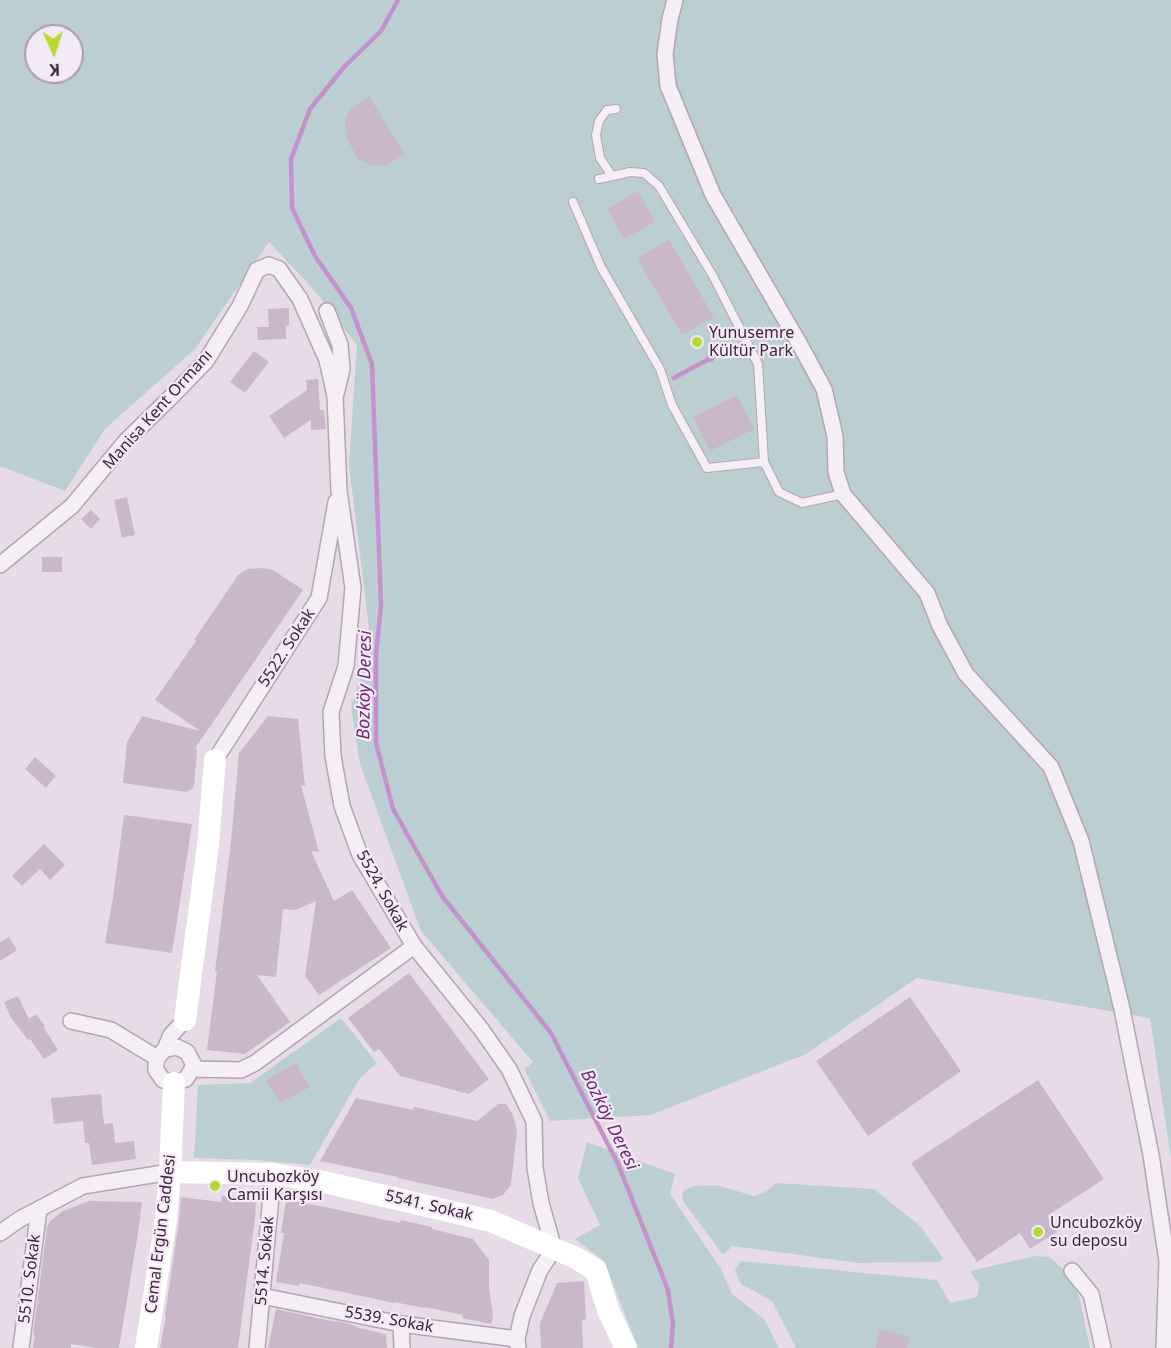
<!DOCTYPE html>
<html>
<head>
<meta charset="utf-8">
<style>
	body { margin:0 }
	#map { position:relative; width:1171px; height:1348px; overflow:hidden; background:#e7dbe7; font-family:"Noto Sans",sans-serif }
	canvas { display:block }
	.north { position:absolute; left:24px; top:24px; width:60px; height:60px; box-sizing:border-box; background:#f4eaf5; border:2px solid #ab9bac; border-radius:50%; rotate:177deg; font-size:16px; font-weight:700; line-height:24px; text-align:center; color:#3e243e }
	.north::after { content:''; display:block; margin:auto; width:21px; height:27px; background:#b5da31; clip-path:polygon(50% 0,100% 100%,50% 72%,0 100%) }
</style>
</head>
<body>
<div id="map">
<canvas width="1171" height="1348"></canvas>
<div class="north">K</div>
</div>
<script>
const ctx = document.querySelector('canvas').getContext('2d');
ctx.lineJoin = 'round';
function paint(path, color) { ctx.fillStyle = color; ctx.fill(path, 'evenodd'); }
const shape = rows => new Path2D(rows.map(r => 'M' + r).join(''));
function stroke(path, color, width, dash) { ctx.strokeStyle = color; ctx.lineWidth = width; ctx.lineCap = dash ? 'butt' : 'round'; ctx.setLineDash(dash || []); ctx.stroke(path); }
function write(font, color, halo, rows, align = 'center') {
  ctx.font = font + ' "Noto Sans",sans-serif'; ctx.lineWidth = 4.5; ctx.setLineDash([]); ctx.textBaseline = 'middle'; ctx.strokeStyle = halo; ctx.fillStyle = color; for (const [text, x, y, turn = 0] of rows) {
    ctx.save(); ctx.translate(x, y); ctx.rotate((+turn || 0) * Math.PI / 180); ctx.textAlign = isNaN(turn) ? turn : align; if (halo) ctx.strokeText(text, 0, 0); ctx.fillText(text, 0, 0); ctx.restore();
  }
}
const green = shape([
	[0,0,1171,0,1171,1159,1150,1018,917,978,806,1054,651,1115,550,1121,524,1069,533,1062,421,931,360,764,351,707,363,668,369,627,349,465,357,345,313,289,269,242,195,349,105,429,65,491,0,466],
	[36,36,72,36,72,72,36,72],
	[341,1018,377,1063,360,1078,310,1165,255,1160,194,1158,198,1085,250,1083],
	[587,1142,675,1174,670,1194,721,1269,732,1294,764,1319,779,1348,638,1348,604,1261,575,1239,600,1225,578,1178],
	[776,1183,874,1189,920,1226,943,1258,940,1262,859,1263,732,1246,723,1255,683,1201,682,1192,693,1186,716,1185,754,1196,767,1191],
	[1035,1256,1050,1257,1068,1274,1079,1296,1090,1348,796,1348,772,1301,741,1284,735,1270,741,1261,937,1280,950,1303,977,1297,979,1285,970,1271]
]);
const water = shape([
	[712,353,715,358,712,362,708,362,673,381,671,377,706,358,709,354]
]);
const stream = shape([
	[398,0,381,31,344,67,310,109,291,159,292,208,315,256,351,308,372,364,381,605,376,655,376,743,393,809,442,896,551,1033,618,1164,668,1290,673,1324,671,1348]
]);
const building = shape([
	[369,96,404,154,387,165,371,165,358,159,346,137,345,119,351,108],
	[638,191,655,222,624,239,607,209],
	[669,240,714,317,682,335,637,258],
	[289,308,289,326,286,326,286,339,258,340,257,327,269,327,268,309],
	[254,351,269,362,245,393,230,382],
	[318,379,320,410,324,410,326,429,311,430,311,420,284,438,269,416,307,390,306,380],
	[737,395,754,429,710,451,693,417],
	[127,497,135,535,122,538,114,500],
	[91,510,100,519,91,529,81,519],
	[42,557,62,557,62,572,42,572],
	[263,568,273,570,303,590,196,747,197,752,194,786,191,790,186,792,123,783,127,742,142,716,200,731,155,700,196,641,194,640,238,575,247,569],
	[268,716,298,719,305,786,301,785,319,852,311,851,334,901,352,890,391,948,319,995,305,976,316,901,296,910,283,909,276,977,257,975,290,1022,245,1054,207,1050,217,971,215,971,231,842,239,753],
	[35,757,56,776,46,788,25,769],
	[124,815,192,824,172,953,105,943,113,897],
	[44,844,65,865,50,880,40,869,22,886,12,876],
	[9,937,17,950,0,961,0,942],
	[409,973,489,1079,469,1094,400,1076,379,1049,374,1052,348,1018],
	[18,996,29,1019,36,1014,45,1026,44,1028,58,1050,44,1059,30,1039,28,1040,11,1018,4,1002],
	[910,997,961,1071,868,1136,816,1061],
	[296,1063,310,1087,280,1103,266,1080],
	[1038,1080,1104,1179,1047,1216,1057,1232,1030,1249,1020,1233,977,1262,911,1163],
	[101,1094,104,1124,113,1123,115,1143,134,1141,136,1159,92,1165,89,1143,85,1143,83,1121,54,1124,51,1098],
	[356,1098,413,1110,414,1107,477,1121,498,1104,506,1104,513,1115,517,1130,511,1185,503,1195,493,1199,398,1178,398,1177,320,1161],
	[222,1196,256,1198,255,1218,238,1348,160,1348,166,1316,165,1315,179,1221,181,1197,221,1202],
	[286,1200,325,1207,400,1223,401,1220,432,1227,432,1229,473,1239,489,1260,489,1287,493,1316,491,1324,462,1318,463,1315,425,1307,424,1308,394,1302,394,1303,300,1283,299,1286,276,1282,284,1233,281,1233],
	[89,1201,142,1202,138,1233,119,1348,96,1348,71,1344,71,1348,33,1348,35,1335,33,1335,47,1227,51,1220,63,1211],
	[584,1281,586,1319,582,1320,583,1348,541,1348,540,1323,557,1283],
	[276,1309,336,1322,336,1321,342,1322,356,1326,355,1327,386,1334,387,1348,268,1348],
	[880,1329,910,1337,907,1348,876,1348]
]);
const lane = shape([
	[612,176,600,158,596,135,599,121,607,110,616,109],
	[599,179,630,172,644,173,659,186,713,276,758,364,764,462,779,492,802,503,843,494],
	[573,202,601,267,660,369,672,405,707,468,764,462]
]);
const street = shape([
	[675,0,670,19,665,54,668,86,713,195,799,343,824,389,835,436,836,472,843,494,927,593,940,626,966,674,1051,767,1081,841,1122,1009,1151,1155,1167,1261,1164,1348],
	[327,311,340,345,342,369,336,394],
	[0,565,72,506,126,441,172,396,206,361,240,306,257,270,269,265,279,269,300,299,327,360,335,396,339,491,353,588,346,666,331,712,333,756,342,806,360,855,414,946,481,1029,509,1069,534,1121,535,1168,541,1203,554,1249,540,1270,522,1316,517,1339,518,1348],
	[215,760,319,598,336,502],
	[71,1021,111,1030,157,1058],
	[165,1049,177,1047,187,1052,193,1063,192,1069,186,1079,174,1083,163,1080,156,1070,156,1064,157,1058,165,1049,171,1035,185,1020],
	[192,1069,241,1070,255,1063,414,946],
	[0,1233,20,1219,83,1186,170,1172],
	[1072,1271,1091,1294,1103,1348],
	[262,1296,401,1324,517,1339],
	[401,1324,402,1348],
	[21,1348,39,1209],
	[257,1348,273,1174]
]);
const secondary = shape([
	[185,1020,208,845,215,760],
	[170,1172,273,1174,324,1182,491,1221,576,1258,596,1270,608,1310,626,1348],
	[146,1348,166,1219,170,1172,174,1083]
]);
const markers = [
	[697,342,6,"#b5da31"],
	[215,1186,6,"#b5da31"],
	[1038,1232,6,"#b5da31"]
];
const poiNames = [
	["Yunusemre",709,333],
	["Kültür Park",709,351],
	["Uncubozköy",227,1177],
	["Camii Karşısı",227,1195],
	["Uncubozköy",1050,1223],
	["su deposu",1050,1241]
];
const streetNames = [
	["Manisa Kent Ormanı",158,410,-48],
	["5522. Sokak",287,648,-57],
	["5524. Sokak",382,891,61],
	["5541. Sokak",429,1206,13],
	["Cemal Ergün Caddesi",161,1234,-83],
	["5514. Sokak",265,1261,-85],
	["5510. Sokak",30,1279,-83],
	["5539. Sokak",389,1320,10]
];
const waterNames = [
	["Bozköy Deresi",365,685,-89],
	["Bozköy Deresi",609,1120,64]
];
paint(green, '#bbcfd2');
paint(water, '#c591cb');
stroke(stream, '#c591cb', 4.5);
paint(building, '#cab8ca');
stroke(lane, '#b4a4b4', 10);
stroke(street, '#b4a4b4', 18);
stroke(lane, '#f5eef5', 8);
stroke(street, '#f5eef5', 15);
stroke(secondary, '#fff', 22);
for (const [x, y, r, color] of markers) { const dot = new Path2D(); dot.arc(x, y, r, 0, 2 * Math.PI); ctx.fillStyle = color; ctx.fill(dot); stroke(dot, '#f4eaf5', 2); }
write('16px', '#3e243e', '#f4eaf5', poiNames, 'left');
write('16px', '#3e243e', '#f4eaf5', streetNames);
write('italic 18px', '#702a76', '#f4eaf5', waterNames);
</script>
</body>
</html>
